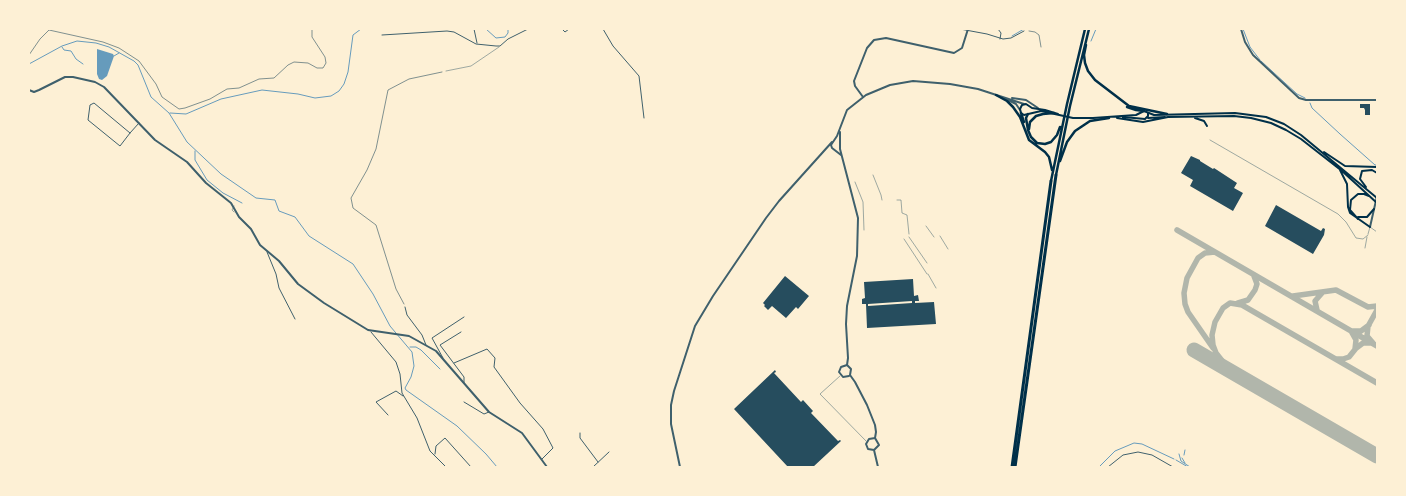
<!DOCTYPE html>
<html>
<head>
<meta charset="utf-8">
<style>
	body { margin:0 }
	#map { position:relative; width:1406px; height:496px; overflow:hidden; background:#fdf0d5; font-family:"Times New Roman",serif }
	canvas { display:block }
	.frame { position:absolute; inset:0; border:30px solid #fdf0d5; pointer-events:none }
</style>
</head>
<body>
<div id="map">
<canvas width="1406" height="496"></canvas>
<div class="frame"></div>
</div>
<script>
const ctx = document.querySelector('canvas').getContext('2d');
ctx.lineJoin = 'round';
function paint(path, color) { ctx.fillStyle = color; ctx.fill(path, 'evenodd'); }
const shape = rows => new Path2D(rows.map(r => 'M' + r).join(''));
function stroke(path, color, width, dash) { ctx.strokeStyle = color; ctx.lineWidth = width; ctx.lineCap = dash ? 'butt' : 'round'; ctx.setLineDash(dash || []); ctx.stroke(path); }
const water = shape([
	[97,49,113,54,114,56,107,76,102,80,99,79,97,74]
]);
const stream = shape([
	[486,29,496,38,505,37,508,33,508,29],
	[1243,29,1250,47,1260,60],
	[1012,36,1024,29],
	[1091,41,1096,29],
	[62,47,64,50,71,51,76,59,83,64],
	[114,56,119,53],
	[1261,61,1297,94,1305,98],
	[29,64,62,46,77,41,96,43,109,47,134,61,138,65,151,97,169,113,187,142,221,174,256,198,275,200,279,211,295,217,309,236,353,264,373,294,390,326,412,352,414,366,411,377,405,388,406,390,457,426,486,454,497,467],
	[1310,103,1312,108,1340,134],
	[170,113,186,114,221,99,262,90,298,94,315,98,331,96,339,91,344,84,348,72,353,35,361,29],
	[1340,134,1375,165,1377,165],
	[195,151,195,160,207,180,223,193,242,203],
	[410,347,416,347,421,350,440,369],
	[1179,454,1181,461,1190,467],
	[1184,455,1185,450],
	[1182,458,1185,463],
	[1176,460,1188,467],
	[1099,467,1115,451,1134,443,1142,444,1174,459]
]);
const taxiway = shape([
	[1177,230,1377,346],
	[1293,296,1336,290,1368,307,1377,306],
	[1238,303,1248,300,1255,290,1257,284,1254,276],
	[1317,310,1315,301,1322,293],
	[1368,326,1367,336,1373,343,1363,343,1355,349,1356,340,1351,331,1361,331,1369,325],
	[1367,328,1377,310],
	[1213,348,1188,312,1185,304,1184,293,1187,278,1198,258,1205,253,1215,252],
	[1337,359,1343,359,1349,357,1357,347],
	[1248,381,1227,367,1216,353,1213,345,1212,335,1215,322,1223,308,1230,303,1242,305,1377,383]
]);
const runway = shape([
	[1194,350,1377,456]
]);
const building = shape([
	[1360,104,1370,104,1370,115,1365,115,1365,110,1364,108,1360,108],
	[1191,156,1200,160,1200,161,1213,169,1214,168,1237,183,1234,188,1243,193,1233,211,1190,186,1193,180,1181,173],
	[1276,205,1321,231,1323,228,1325,229,1324,235,1313,254,1265,226],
	[785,276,809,296,798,309,796,307,786,318,772,306,768,310,764,306,765,305,763,303],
	[913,279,914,296,918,295,919,301,915,301,915,303,934,302,936,324,867,328,866,304,862,304,862,299,865,298,864,282],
	[912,301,912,303,868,306,868,304],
	[775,370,776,372,774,373,801,402,803,400,813,411,811,413,838,441,840,440,841,441,813,467,788,467,734,409]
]);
const path = shape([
	[1029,31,1035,32,1039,35,1041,47],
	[29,55,40,39,49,30,103,42,119,48,139,61,156,84,162,97,179,109,185,108,210,99,227,89,239,88,259,79,274,78,288,65,294,62,308,63,317,68,323,68,326,63,325,57,312,37,312,29],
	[404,304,396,289,376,225,353,208,351,198,367,170,376,149,388,90,409,79,442,72]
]);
const service = shape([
	[446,71,471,66,499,47],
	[1210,140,1338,214,1346,222,1356,238,1363,239,1368,235],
	[873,175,881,195,882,200],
	[855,182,863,202,864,230],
	[897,200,901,200,902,213,907,215,909,234],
	[234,206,232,210,234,212],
	[926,226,934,237],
	[1368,234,1370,227,1377,232],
	[940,236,948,249],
	[909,237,927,263],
	[904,239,927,274],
	[1365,248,1367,237],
	[928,274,936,288],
	[840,376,820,394,866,441]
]);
const minor = shape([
	[472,29,474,29,477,43],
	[562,29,565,32,569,29],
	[603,29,613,46,639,76,644,118],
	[960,29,987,34,1003,39,1011,38,1024,31],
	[998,29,1001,33,1000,39],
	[382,35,447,31,454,32,476,44,496,46,500,46,508,39,528,29],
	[130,133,94,103,90,105,88,120,120,146,130,133,139,123],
	[267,252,276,274,279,288,295,319],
	[405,307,407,315,422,335,426,345],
	[371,332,396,362,400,374,402,393,417,418,430,451,446,467],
	[461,332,440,345,464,377,464,383],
	[443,358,432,338,464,317],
	[454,363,487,349,495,358,494,367,520,403,543,429,553,448,542,459],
	[464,402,484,414,489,412],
	[388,415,376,402,396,391,403,396],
	[580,433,580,438,598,462],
	[435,454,436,446,445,438,471,467],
	[593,467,609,452],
	[1108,467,1123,455,1138,452,1152,455,1173,467]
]);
const tertiary = shape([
	[1241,29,1245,42,1253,55,1299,98,1306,100,1377,100],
	[29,90,34,92,39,90,65,77,73,77,95,82,104,87,155,140,187,162,206,183,231,203,239,217,251,229,260,245,279,261,298,284,324,303,368,330,409,336,436,351,489,412,522,433,547,467],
	[863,97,855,86,854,81,867,48,874,40,886,38,954,53,962,48,968,29],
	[1002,97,1016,104,1020,110],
	[1012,98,1026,100,1038,108],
	[840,132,840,149,858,218,857,256,847,306,846,324,848,358,847,365],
	[841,155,832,148,831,145,837,136,847,110,866,95,890,85,913,81,950,84,978,89,1024,104],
	[1377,171,1377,172],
	[1370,227,1377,196],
	[847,365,851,369,850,375,855,382,867,405,875,425,876,432,875,438,879,445,874,450],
	[847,365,841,367,839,372,843,377,849,376],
	[874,450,868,449,866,444,869,439,875,438],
	[874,450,878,467],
	[680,467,671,424,671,405,674,391,695,326,713,296,766,218,779,201,832,142]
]);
const secondary = shape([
	[1058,114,1045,110,1032,108,1026,104,1022,105,1020,109,1021,113,1024,115,1041,111,1073,118,1093,118],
	[1123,117,1145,119,1148,116,1148,113],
	[1093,118,1136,115,1144,111,1154,115,1235,113,1266,117,1284,124,1301,135,1377,198],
	[1117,118,1143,122,1168,117,1234,116,1251,118,1271,123,1286,130,1301,139,1342,171,1377,203],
	[1148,118,1165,117],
	[1195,118,1204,121,1207,126],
	[1324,152,1345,166,1377,167],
	[1340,170,1347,184,1348,207,1350,213,1370,227],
	[1366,187,1360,179,1362,171,1372,170,1377,173],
	[1358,217,1367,217,1374,209],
	[1358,219,1350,210,1351,200,1358,194,1364,194,1369,196]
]);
const trunk = shape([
	[1086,45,1084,55,1085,63,1088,71,1095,80,1129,106,1167,114],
	[996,95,1007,101,1013,107,1020,117,1029,140,1045,152,1049,157,1052,170],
	[1127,107,1136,110,1144,111],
	[1021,113,1024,122],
	[1028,114,1026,118,1028,130,1031,137,1037,143,1045,144,1051,142,1057,135,1060,127],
	[1029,129,1030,122,1036,116,1043,114,1054,113],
	[1060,161,1067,142,1075,131,1090,121,1109,118],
	[1056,175,1070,106,1089,29],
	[1051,181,1067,104,1085,29]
]);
const motorway = shape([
	[1012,467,1051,181],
	[1015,467,1056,175]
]);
paint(water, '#669bbc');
stroke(stream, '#669bbc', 1);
stroke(taxiway, '#b1b6ab', 5.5);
stroke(runway, '#b1b6ab', 15);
paint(building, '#264d5e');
stroke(path, '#003049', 0.5);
stroke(service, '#3f606c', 0.5);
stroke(minor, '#3f606c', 1);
stroke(tertiary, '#3f606c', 2);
stroke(secondary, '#003049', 2);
stroke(trunk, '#003049', 2.5);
stroke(motorway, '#003049', 3);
</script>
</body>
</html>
